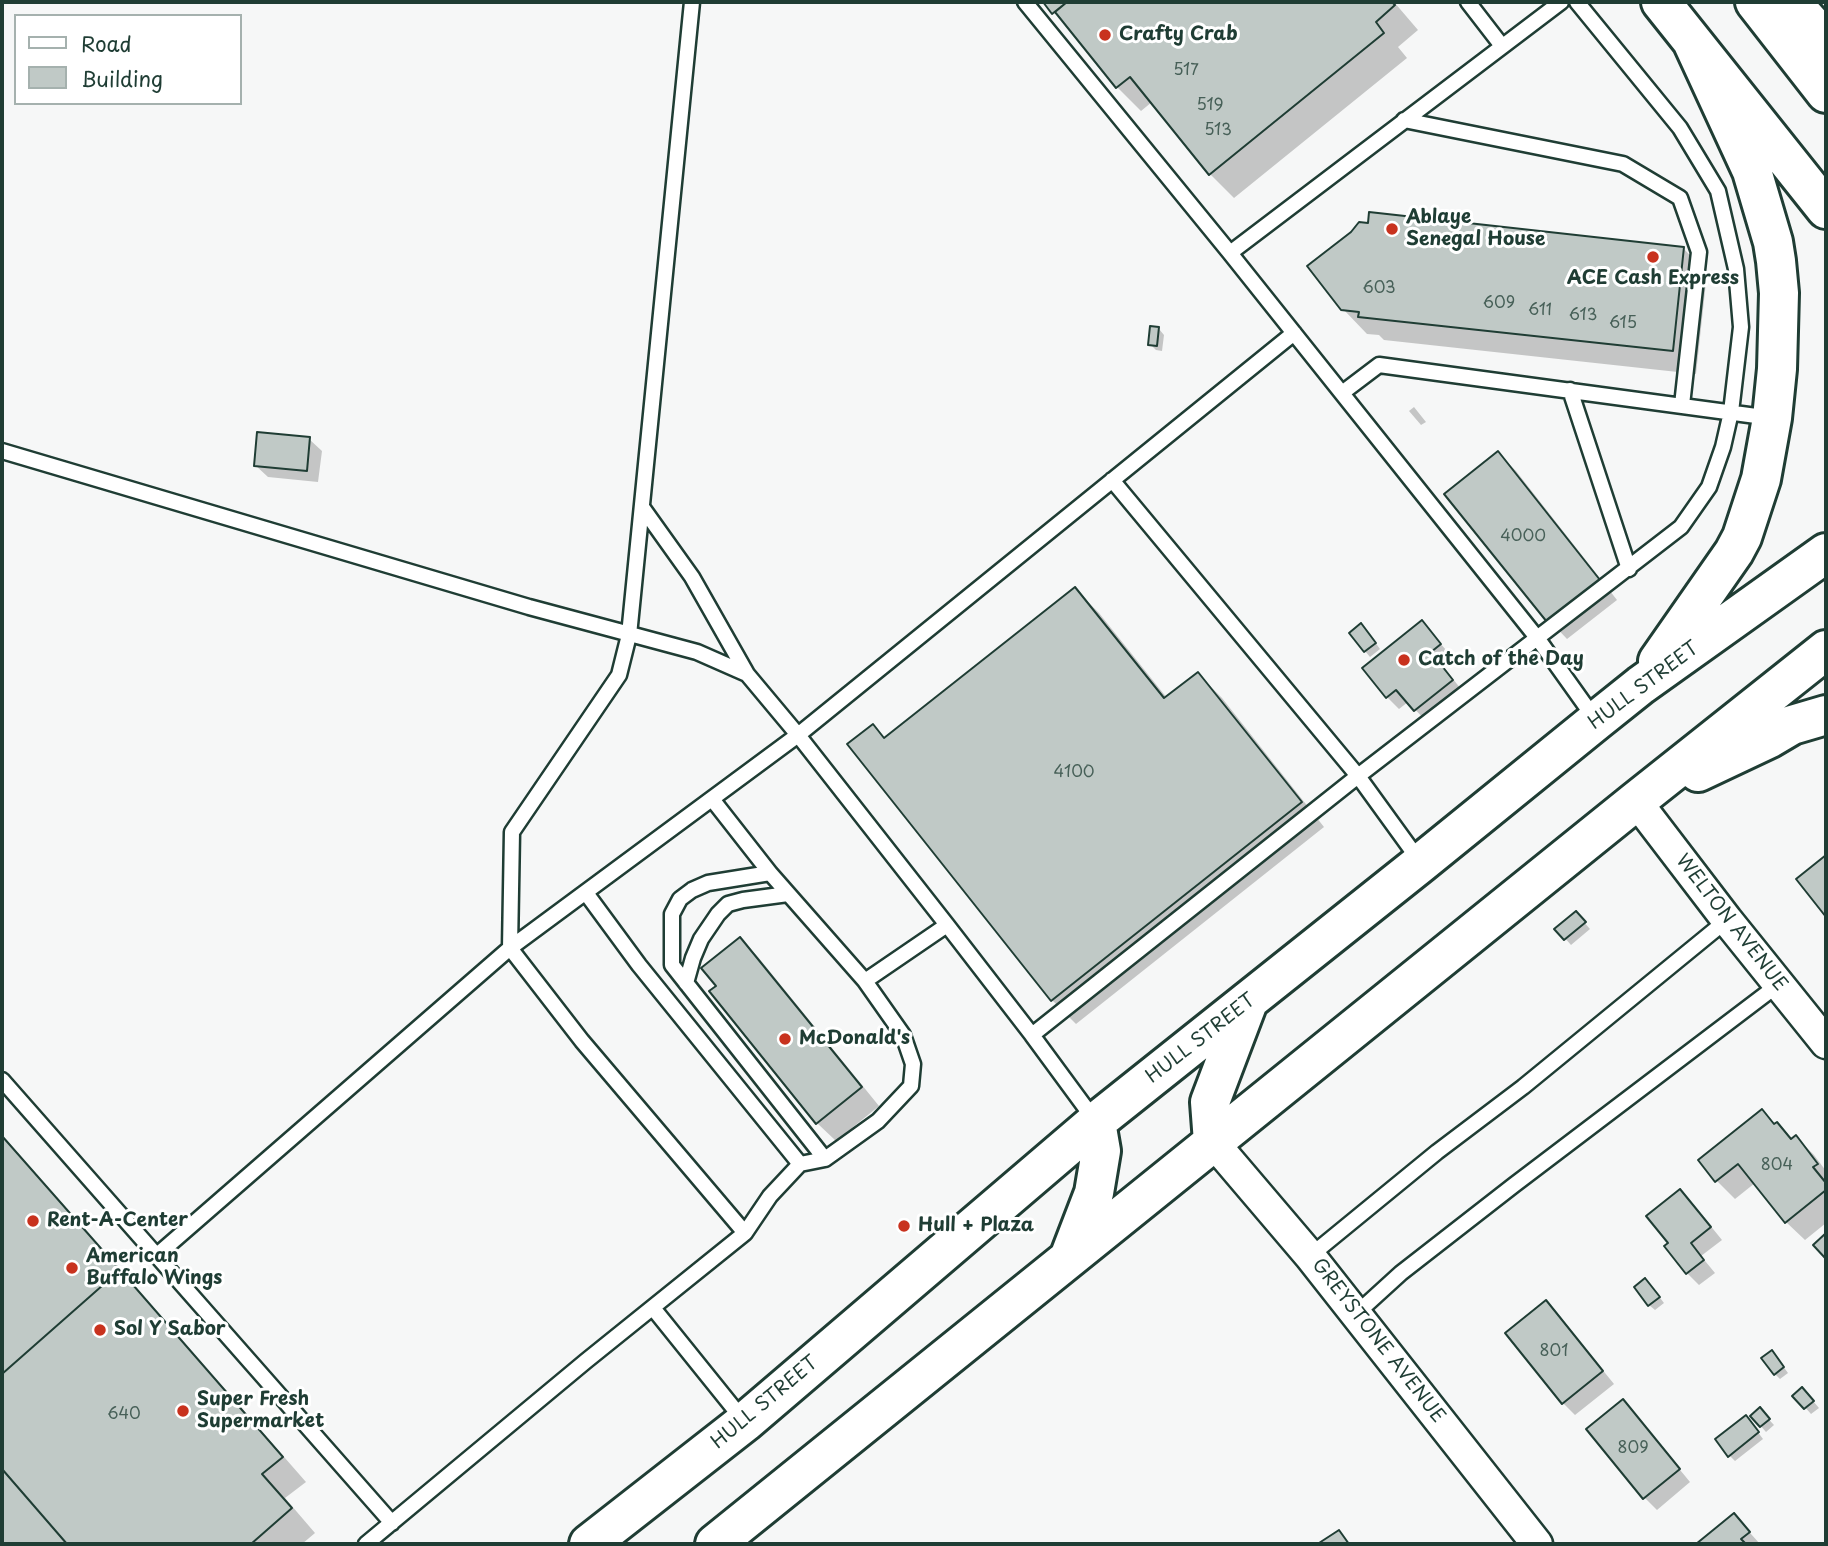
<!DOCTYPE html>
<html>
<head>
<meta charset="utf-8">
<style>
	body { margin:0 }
	#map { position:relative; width:1828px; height:1546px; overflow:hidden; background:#f6f7f7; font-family:"Playpen Sans",sans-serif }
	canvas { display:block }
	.frame { position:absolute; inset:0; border:4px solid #1f3d34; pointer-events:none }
	.legend { position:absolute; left:14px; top:14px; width:228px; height:91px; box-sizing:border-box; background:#fff; border:2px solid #a5b1ae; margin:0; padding:9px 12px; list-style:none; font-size:21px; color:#1f3d34 }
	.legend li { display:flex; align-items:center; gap:14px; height:35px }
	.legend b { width:35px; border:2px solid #a5b1ae }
</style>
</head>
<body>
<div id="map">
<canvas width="1828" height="1546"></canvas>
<div class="frame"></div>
<ul class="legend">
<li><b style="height:9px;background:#fff"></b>Road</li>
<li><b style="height:19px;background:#c0c9c6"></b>Building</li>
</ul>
</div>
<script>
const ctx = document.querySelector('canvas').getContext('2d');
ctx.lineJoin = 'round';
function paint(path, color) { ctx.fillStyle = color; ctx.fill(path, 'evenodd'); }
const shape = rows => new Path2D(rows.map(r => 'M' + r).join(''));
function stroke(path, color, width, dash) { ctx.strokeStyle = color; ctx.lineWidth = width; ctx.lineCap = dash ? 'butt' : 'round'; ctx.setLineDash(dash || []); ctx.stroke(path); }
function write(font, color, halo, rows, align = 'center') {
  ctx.font = font + ' "Playpen Sans",sans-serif'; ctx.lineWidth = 6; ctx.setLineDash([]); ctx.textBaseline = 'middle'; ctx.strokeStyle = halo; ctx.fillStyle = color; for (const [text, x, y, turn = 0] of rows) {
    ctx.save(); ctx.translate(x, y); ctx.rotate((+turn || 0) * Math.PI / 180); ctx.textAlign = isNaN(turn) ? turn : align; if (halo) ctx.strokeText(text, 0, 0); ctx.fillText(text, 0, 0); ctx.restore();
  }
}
const shadow = shape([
	[1045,2,1394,2,1418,30,1398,47,1407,58,1234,198,1210,174,1152,102,1141,111,1117,87,1072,30],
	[1683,248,1707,273,1696,374,1384,340,1379,335,1367,334,1343,309],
	[1159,329,1164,335,1162,351,1156,350,1150,344],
	[1414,407,1426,422,1421,425,1409,411],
	[309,439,322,451,318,482,268,477,255,465],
	[1498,453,1516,471,1617,600,1567,639,1549,620],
	[1075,589,1099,613,1167,698,1198,674,1222,698,1324,827,1076,1024,1052,1000,873,726,886,739],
	[1422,622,1452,657,1442,665,1464,693,1427,722,1408,702,1399,709,1387,697,1364,668],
	[1367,631,1380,649,1370,657,1365,651],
	[1576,913,1590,929,1571,945,1557,929],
	[740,939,758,957,879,1106,836,1141,817,1123,718,987],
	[1762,1112,1793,1140,1796,1137,1814,1155,1826,1171,1826,1223,1805,1240,1786,1222,1755,1183,1735,1199,1717,1181,1700,1161],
	[2,1135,306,1482,285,1498,315,1533,302,1544,2,1544],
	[1680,1191,1692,1203,1722,1240,1701,1256,1715,1273,1699,1285,1687,1273,1670,1244],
	[1651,1286,1664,1303,1655,1310,1649,1305],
	[1546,1303,1558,1315,1614,1384,1575,1415,1563,1403],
	[1777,1358,1788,1373,1780,1379,1775,1374],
	[1808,1395,1819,1408,1811,1414,1795,1396],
	[1760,1410,1774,1425,1766,1432,1752,1416],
	[1634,1414,1690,1482,1657,1510,1645,1498,1589,1430],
	[1751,1423,1763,1439,1735,1461,1730,1456],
	[1734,1515,1760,1544,1699,1544]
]);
const building = shape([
	[1043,2,1067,2,1052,14,1043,2],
	[1067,2,1392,2,1395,5,1376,22,1384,33,1209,175,1130,77,1116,88,1055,12,1067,2],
	[1369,212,1684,247,1673,351,1358,317,1359,312,1341,310,1307,266,1351,232,1359,222,1368,223,1369,212],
	[1150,326,1159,327,1157,346,1148,345,1150,326],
	[257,432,310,437,307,471,254,466,257,432],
	[1498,451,1600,580,1547,622,1444,494,1498,451],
	[1075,587,1164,698,1198,672,1302,802,1051,1001,847,744,873,724,884,738,1075,587],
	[1422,620,1441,644,1431,652,1453,680,1414,711,1396,690,1386,698,1362,668,1422,620],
	[1361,623,1376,643,1364,652,1349,633,1361,623],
	[1826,855,1826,917,1796,879,1826,855],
	[1576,911,1586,922,1564,940,1554,929,1576,911],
	[740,937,862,1087,816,1124,709,991,716,986,701,968,740,937],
	[1762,1109,1774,1124,1777,1122,1791,1139,1796,1135,1818,1164,1813,1167,1826,1183,1826,1190,1785,1223,1738,1164,1715,1182,1698,1160,1762,1109],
	[2,1136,120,1270,2,1374,2,1136],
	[1680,1189,1711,1227,1691,1243,1704,1260,1686,1274,1664,1246,1668,1243,1646,1216,1680,1189],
	[1826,1233,1826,1259,1813,1245,1826,1233],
	[120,1270,283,1457,262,1474,292,1508,251,1544,67,1544,2,1469,2,1374,120,1270],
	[1645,1278,1660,1297,1648,1306,1634,1287,1645,1278],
	[1546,1300,1603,1371,1562,1404,1505,1333,1546,1300],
	[1772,1350,1784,1367,1774,1375,1761,1358,1772,1350],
	[1802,1387,1814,1401,1804,1409,1792,1396,1802,1387],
	[1623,1399,1680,1469,1643,1499,1586,1429,1623,1399],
	[1760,1407,1770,1419,1760,1427,1750,1416,1760,1407],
	[1746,1415,1759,1432,1728,1457,1715,1439,1746,1415],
	[2,1469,67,1544,2,1544,2,1469],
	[1734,1513,1750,1532,1741,1539,1746,1544,1696,1544,1734,1513],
	[1339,1530,1349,1544,1320,1544,1319,1543,1339,1530]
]);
const lane = shape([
	[1025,2,1230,253,1538,639,1595,719],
	[1468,2,1502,46],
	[1404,120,1623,164,1680,198,1699,252,1682,405],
	[1230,253,1561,2],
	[1570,390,1629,569],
	[1342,393,1379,365,1771,418],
	[2,451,529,607,697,652,747,674,798,735,947,925,1032,1035,1096,1122],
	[1112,480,1358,776,1421,863],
	[642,507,692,577,747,674],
	[712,799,770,873],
	[586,893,639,965,800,1164,825,1159,878,1121,911,1086,913,1064,903,1035,865,981,770,873,708,883,692,890,680,899,672,914,672,965,825,1159],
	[865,981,947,925],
	[686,983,693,958,701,939,718,914,728,904,743,900,788,894],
	[1032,1035,1358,776,1681,527,1709,487,1723,447,1731,412,1741,327,1736,269,1718,191,1680,128,1577,2],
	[2,1080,392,1523],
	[745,1233,770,1196,800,1164],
	[156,1256,510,948,798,735,1294,333],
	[1310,1256,1437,1152,1523,1087,1727,920],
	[653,1308,744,1421],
	[1356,1314,1401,1273,1514,1185,1779,984],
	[366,1544,586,1361,745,1233,582,1041,510,948,512,832,619,675,629,635,692,2]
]);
const street = shape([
	[1636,801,1727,920,1826,1043],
	[1213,1142,1310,1256,1537,1544]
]);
const primary = shape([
	[1661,2,1826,209],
	[1755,2,1826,93],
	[1791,2,1826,41],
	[1658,661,1734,552,1742,537,1761,479,1772,418,1777,369,1779,293,1776,261,1773,242,1752,171,1692,41],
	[1698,772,1770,738,1792,725,1826,715],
	[1213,1142,1210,1102,1248,1002],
	[1069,1258,1094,1193,1101,1151,1096,1122],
	[589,1544,745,1422,1096,1122,1421,863,1596,721,1641,685,1826,553],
	[715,1544,1636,801,1826,650]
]);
const markers = [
	[1105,35,7,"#c8321e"],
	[1392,229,7,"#c8321e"],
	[1653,257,7,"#c8321e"],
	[1404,660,7,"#c8321e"],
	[785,1039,7,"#c8321e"],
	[33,1221,7,"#c8321e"],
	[904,1226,7,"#c8321e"],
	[72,1268,7,"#c8321e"],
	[100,1330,7,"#c8321e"],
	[183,1411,7,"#c8321e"]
];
const numberNames = [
	["517",1186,71],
	["519",1210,106],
	["513",1218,131],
	["603",1379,289],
	["609",1499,304],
	["611",1540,311],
	["613",1583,316],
	["615",1623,324],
	["4000",1523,537],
	["4100",1074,773],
	["804",1777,1166],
	["801",1554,1352],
	["640",124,1415],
	["809",1633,1449]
];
const poiNames = [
	["Crafty Crab",1119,35],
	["Ablaye",1406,218],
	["Senegal House",1406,240],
	["ACE Cash Express",1653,279,"center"],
	["Catch of the Day",1418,660],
	["McDonald's",799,1039],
	["Rent-A-Center",47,1221],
	["Hull + Plaza",918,1226],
	["American",86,1257],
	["Buffalo Wings",86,1279],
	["Sol Y Sabor",114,1330],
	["Super Fresh",197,1400],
	["Supermarket",197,1422]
];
const streetNames = [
	["HULL STREET",1644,686,-37],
	["WELTON AVENUE",1731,923,52],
	["HULL STREET",1201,1039,-38],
	["GREYSTONE AVENUE",1378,1341,52],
	["HULL STREET",765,1403,-40]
];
paint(shadow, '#0003');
paint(building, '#c0c9c6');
stroke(building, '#1f3d34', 2);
stroke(lane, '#1f3d34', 19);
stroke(street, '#1f3d34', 35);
stroke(primary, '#1f3d34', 44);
stroke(lane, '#fff', 14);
stroke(street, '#fff', 30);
stroke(primary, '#fff', 38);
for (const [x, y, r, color] of markers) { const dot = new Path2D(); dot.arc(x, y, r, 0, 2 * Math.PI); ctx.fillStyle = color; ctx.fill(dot); stroke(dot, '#fff', 2.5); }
write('16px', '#476058', null, numberNames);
write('bold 19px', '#1f3d34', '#fff', poiNames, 'left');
write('19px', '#1f3d34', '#fff', streetNames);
</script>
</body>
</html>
